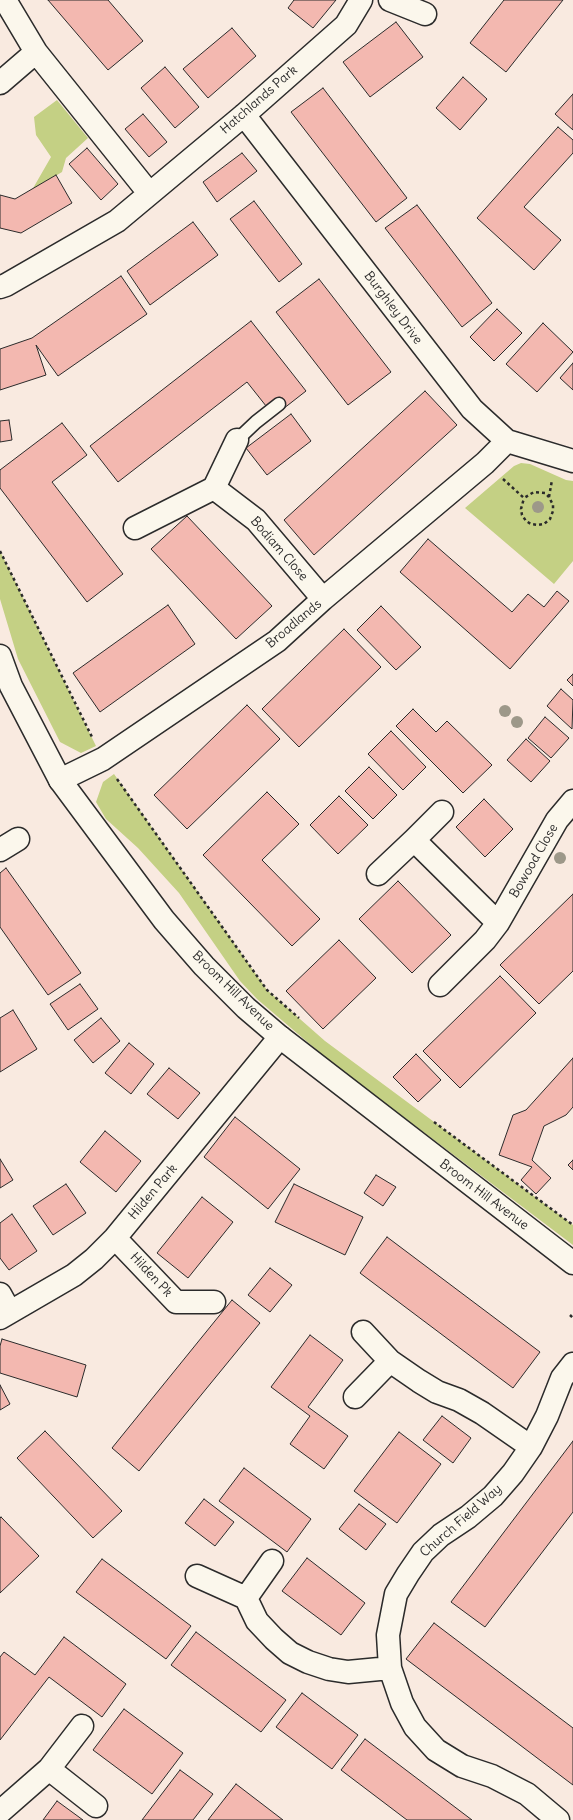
<!DOCTYPE html>
<html>
<head>
<meta charset="utf-8">
<style>
	body { margin:0 }
	canvas { display:block; background:#f9eae0 }
</style>
</head>
<body>
<canvas width="573" height="1820"></canvas>
<script>
const ctx = document.querySelector('canvas').getContext('2d');
ctx.lineJoin = 'round';
function paint(path, color) { ctx.fillStyle = color; ctx.fill(path, 'evenodd'); }
const shape = rows => new Path2D(rows.map(r => 'M' + r).join(''));
function stroke(path, color, width, dash) { ctx.strokeStyle = color; ctx.lineWidth = width; ctx.lineCap = dash ? 'butt' : 'round'; ctx.setLineDash(dash || []); ctx.stroke(path); }
function write(font, color, halo, rows, align = 'center') {
  ctx.font = font + ' Delius,sans-serif'; ctx.lineWidth = 3; ctx.setLineDash([]); ctx.textBaseline = 'middle'; ctx.strokeStyle = halo; ctx.fillStyle = color; for (const [text, x, y, turn = 0] of rows) {
    ctx.save(); ctx.translate(x, y); ctx.rotate((+turn || 0) * Math.PI / 180); ctx.textAlign = isNaN(turn) ? turn : align; if (halo) ctx.strokeText(text, 0, 0); ctx.fillText(text, 0, 0); ctx.restore();
  }
}
const green = shape([
	[57,100,88,138,66,158,62,172,32,190,51,157,36,135,34,117],
	[521,463,530,464,566,480,573,481,573,561,554,584,465,508,514,466],
	[0,551,96,746,81,753,60,742,18,659,0,599],
	[114,774,267,990,325,1041,573,1225,573,1245,332,1063,257,999,240,981,179,893,138,848,106,819,96,802,103,782]
]);
const building = shape([
	[48,0,108,0,143,41,108,70,48,0],
	[294,0,336,0,313,28,288,8,294,0],
	[504,0,563,0,506,72,470,43,504,0],
	[396,22,423,57,370,97,343,62,396,22],
	[232,28,256,56,208,98,183,69,232,28],
	[165,67,199,107,175,128,141,88,165,67],
	[463,77,487,99,460,130,436,108,463,77],
	[323,88,407,198,376,222,291,112,323,88],
	[573,94,573,130,555,114,573,94],
	[143,114,167,142,149,157,125,129,143,114],
	[558,127,573,140,573,153,524,207,561,240,534,270,477,218,558,127],
	[87,148,118,184,101,200,69,164,87,148],
	[242,153,257,171,217,202,203,182,242,153],
	[56,175,72,203,21,233,0,228,0,195,15,199,56,175],
	[254,201,302,264,279,282,230,219,254,201],
	[417,205,492,303,462,327,385,228,417,205],
	[193,222,218,255,150,305,127,271,193,222],
	[121,276,147,314,58,376,36,345,46,375,0,390,0,349,32,338,121,276],
	[319,279,391,372,348,405,276,312,319,279],
	[497,309,522,333,494,361,470,337,497,309],
	[251,321,306,391,274,416,247,382,118,482,90,446,251,321],
	[543,323,573,352,537,392,506,364,543,323],
	[573,363,573,390,560,378,573,363],
	[425,391,457,425,314,555,284,520,425,391],
	[291,414,311,441,267,475,246,448,291,414],
	[9,420,12,440,0,442,0,421,9,420],
	[62,423,87,455,52,482,123,574,87,602,0,488,0,470,62,423],
	[187,516,272,606,236,639,151,549,187,516],
	[428,539,512,612,528,594,544,607,557,591,569,601,510,669,400,572,428,539],
	[168,605,195,644,100,712,73,673,168,605],
	[381,606,421,647,396,670,357,630,381,606],
	[344,629,381,667,299,747,262,709,344,629],
	[573,674,573,686,567,680,573,674],
	[561,689,573,700,572,729,547,706,561,689],
	[247,705,280,739,187,829,154,795,247,705],
	[413,709,436,732,447,721,492,765,463,793,396,726,413,709],
	[545,717,569,738,551,758,528,738,545,717],
	[391,731,426,767,403,790,368,754,391,731],
	[526,739,550,761,531,782,507,760,526,739],
	[369,767,397,795,373,819,345,791,369,767],
	[267,792,299,824,262,860,320,919,292,946,203,855,267,792],
	[339,796,368,825,338,854,310,825,339,796],
	[484,799,513,829,485,857,456,827,484,799],
	[6,868,81,973,48,995,0,927,0,873,6,868],
	[398,881,451,935,412,973,359,919,398,881],
	[573,894,573,971,539,1004,500,965,573,894],
	[339,940,376,978,323,1029,286,991,339,940],
	[500,976,536,1013,460,1088,423,1051,500,976],
	[80,984,98,1009,68,1030,50,1004,80,984],
	[13,1010,37,1049,0,1072,0,1018,13,1010],
	[101,1018,120,1041,93,1063,74,1040,101,1018],
	[129,1043,154,1064,131,1094,105,1073,129,1043],
	[416,1054,441,1080,418,1102,393,1077,416,1054],
	[573,1058,573,1107,566,1115,544,1126,532,1160,551,1178,536,1194,521,1180,532,1167,499,1155,513,1115,526,1110,573,1058],
	[169,1068,200,1093,178,1119,147,1094,169,1068],
	[235,1117,300,1169,268,1209,204,1157,235,1117],
	[105,1131,141,1161,116,1192,80,1162,105,1131],
	[0,1159,13,1180,0,1188,0,1159],
	[573,1160,573,1170,568,1165,573,1160],
	[376,1175,396,1187,383,1206,364,1193,376,1175],
	[66,1184,86,1213,53,1235,33,1206,66,1184],
	[294,1184,363,1217,345,1255,275,1222,294,1184],
	[202,1197,233,1222,188,1278,157,1253,202,1197],
	[12,1214,37,1251,9,1270,0,1258,0,1223,12,1214],
	[387,1237,540,1352,513,1388,360,1273,387,1237],
	[270,1268,292,1285,270,1312,248,1295,270,1268],
	[232,1300,260,1323,139,1471,112,1448,232,1300],
	[310,1335,343,1360,308,1407,348,1436,324,1469,290,1444,310,1416,271,1387,310,1335],
	[2,1339,86,1365,77,1397,0,1373,0,1346,2,1339],
	[0,1385,10,1404,0,1410,0,1385],
	[442,1416,471,1438,453,1463,423,1440,442,1416],
	[45,1431,122,1511,93,1538,17,1458,45,1431],
	[399,1432,441,1464,397,1523,354,1491,399,1432],
	[573,1441,573,1512,485,1627,451,1602,573,1441],
	[244,1468,311,1519,287,1552,219,1501,244,1468],
	[204,1499,234,1522,215,1546,185,1523,204,1499],
	[359,1504,386,1524,366,1550,339,1529,359,1504],
	[1,1517,39,1556,0,1593,0,1518,1,1517],
	[307,1558,365,1603,341,1635,282,1591,307,1558],
	[102,1559,191,1626,166,1659,76,1592,102,1559],
	[434,1623,573,1728,573,1785,406,1659,434,1623],
	[196,1632,286,1700,261,1732,171,1665,196,1632],
	[64,1637,126,1684,102,1717,49,1677,0,1740,0,1657,4,1652,35,1675,64,1637],
	[302,1693,358,1735,332,1769,276,1727,302,1693],
	[124,1709,183,1753,152,1794,93,1750,124,1709],
	[365,1739,472,1820,407,1820,341,1770,365,1739],
	[180,1770,213,1794,193,1820,142,1820,180,1770],
	[236,1784,283,1820,208,1820,236,1784],
	[57,1801,83,1820,43,1820,57,1801]
]);
const path = shape([
	[503,479,524,498,534,492,545,493,549,497,553,505,553,511,550,519,544,524,538,525,531,524,526,521,522,515,521,509,524,498],
	[549,497,552,480],
	[0,551,92,737],
	[117,779,267,990,299,1018],
	[434,1122,573,1225],
	[570,1315,573,1318]
]);
const service = shape([
	[237,440,256,422,279,404]
]);
const minor = shape([
	[5,0,36,52,149,193],
	[390,0,425,14],
	[0,83,36,52],
	[244,115,472,409,507,441,573,461],
	[0,287,6,285,117,221,244,115,346,25,361,0],
	[237,440,214,488,256,520,323,599],
	[135,528,214,488],
	[60,780,103,759,277,641,323,599,485,463,507,441],
	[442,812,414,840,498,923],
	[0,850,18,839],
	[378,874,414,840],
	[440,985,485,940,498,923,557,820,573,801],
	[115,1238,176,1302,214,1302],
	[0,1294,10,1312],
	[0,1318,74,1275,94,1259,115,1238,280,1037],
	[363,1332,390,1361,419,1381,437,1392,459,1400,482,1413,531,1447],
	[355,1397,390,1361],
	[197,1576,246,1598,257,1621,274,1639,290,1653,308,1662,329,1669,348,1672,390,1668],
	[246,1598,272,1561],
	[49,1769,96,1806],
	[0,1812,49,1769,82,1726],
	[558,1820,527,1794,492,1776,462,1766,436,1750,415,1727,402,1703,390,1668,388,1635,396,1594,408,1574,423,1552,441,1535,468,1517,493,1496,513,1473,531,1447,547,1416,562,1378,573,1364]
]);
const tertiary = shape([
	[0,656,11,686,60,780,164,920,204,966,246,1008,280,1037,573,1263]
]);
const trees = [
	[538,507],
	[505,711],
	[517,722],
	[560,858]
];
const streetNames = [
	["Hatchlands Park",259,100,-41],
	["Burghley Drive",393,308,53],
	["Bodiam Close",279,549,49],
	["Broadlands",294,624,-40],
	["Bowood Close",534,861,-60],
	["Broom Hill Avenue",233,991,44],
	["Hilden Park",153,1192,-50],
	["Broom Hill Avenue",484,1195,37],
	["Hilden Pk",151,1275,47],
	["Church Field Way",461,1521,-41]
];
paint(green, '#c4d084');
paint(building, '#f3b8b0');
stroke(building, '#2b2b2b', 1);
stroke(service, '#2b2b2b', 15);
stroke(minor, '#2b2b2b', 25);
stroke(tertiary, '#2b2b2b', 25);
stroke(path, '#2b2b2b', 2.5, [3, 3]);
stroke(service, '#fbf7ec', 12);
stroke(minor, '#fbf7ec', 22);
stroke(tertiary, '#fbf7ec', 22);
ctx.fillStyle = '#9d9889';
for (const [x, y] of trees) { ctx.beginPath(); ctx.arc(x, y, 6, 0, 2 * Math.PI); ctx.fill(); }
write('13px', '#2b2b2b', '#fbf7ec', streetNames);
</script>
</body>
</html>
